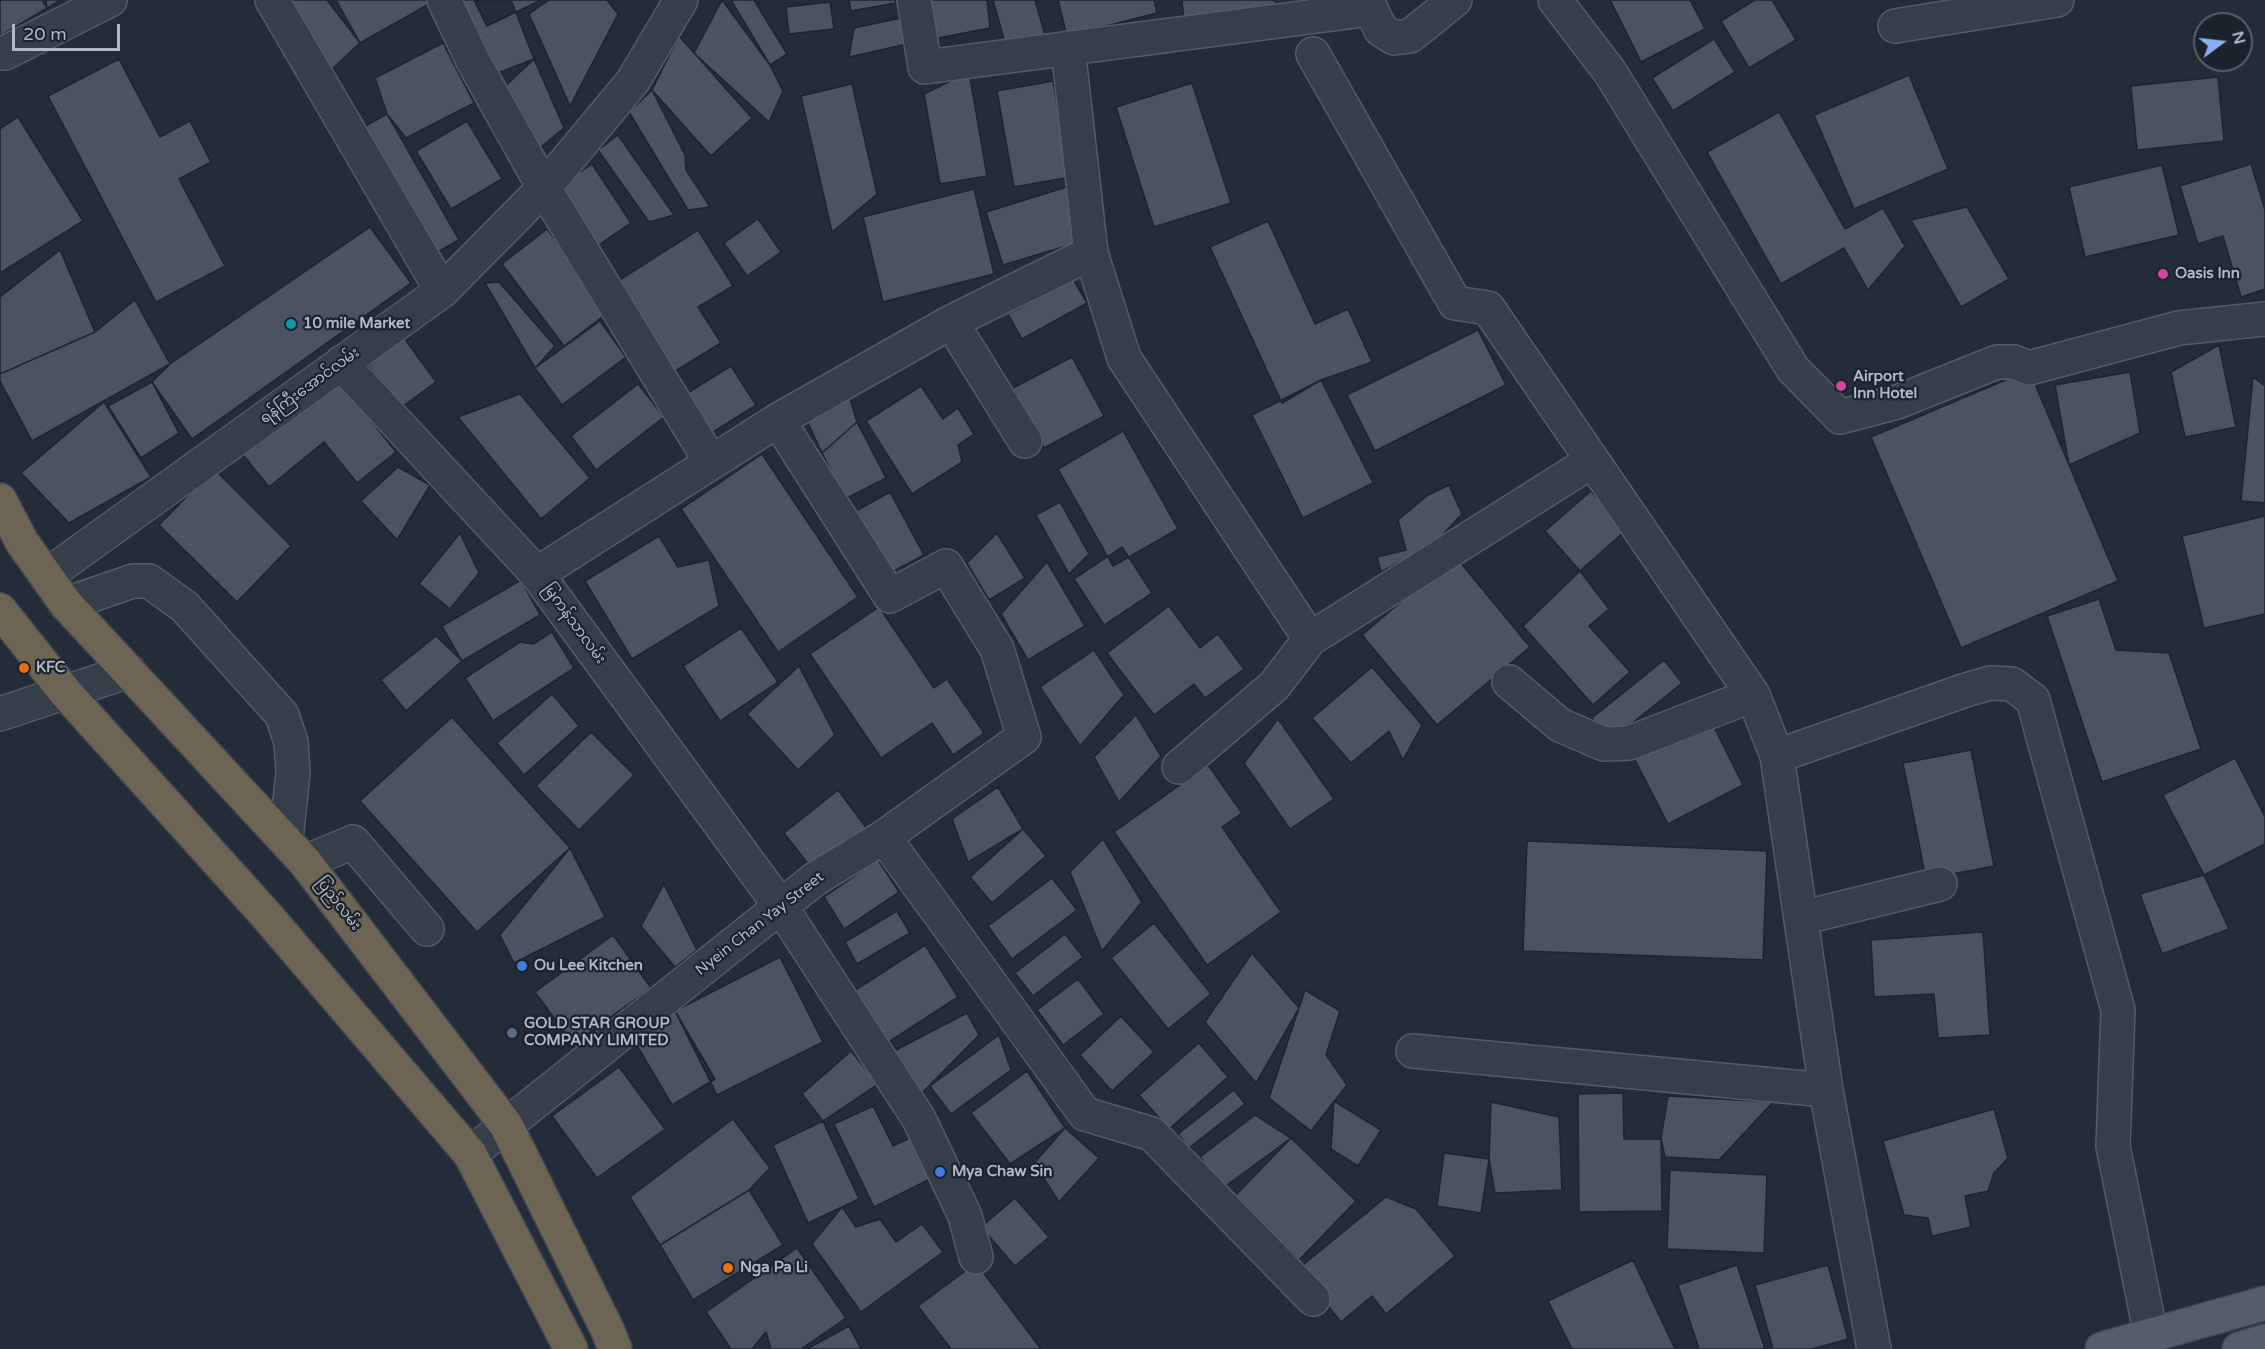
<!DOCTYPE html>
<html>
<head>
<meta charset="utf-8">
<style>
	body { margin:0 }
	#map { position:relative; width:2265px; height:1349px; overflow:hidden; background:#232c38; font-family:"Varela Round",sans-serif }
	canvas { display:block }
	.north { position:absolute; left:2193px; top:12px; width:60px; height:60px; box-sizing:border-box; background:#1c232d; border:2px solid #585f6a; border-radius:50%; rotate:75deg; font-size:16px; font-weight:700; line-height:24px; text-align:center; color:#b1b8c5 }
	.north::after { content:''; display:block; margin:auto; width:21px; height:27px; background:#8ab0f1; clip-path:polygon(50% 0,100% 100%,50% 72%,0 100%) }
	.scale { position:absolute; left:12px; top:24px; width:108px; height:27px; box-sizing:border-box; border:3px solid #b1b8c5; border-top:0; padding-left:8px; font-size:18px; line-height:21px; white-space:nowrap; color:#b1b8c5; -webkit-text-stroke:4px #1c232d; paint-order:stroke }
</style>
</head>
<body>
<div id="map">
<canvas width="2265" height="1349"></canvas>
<div class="north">N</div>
<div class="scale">20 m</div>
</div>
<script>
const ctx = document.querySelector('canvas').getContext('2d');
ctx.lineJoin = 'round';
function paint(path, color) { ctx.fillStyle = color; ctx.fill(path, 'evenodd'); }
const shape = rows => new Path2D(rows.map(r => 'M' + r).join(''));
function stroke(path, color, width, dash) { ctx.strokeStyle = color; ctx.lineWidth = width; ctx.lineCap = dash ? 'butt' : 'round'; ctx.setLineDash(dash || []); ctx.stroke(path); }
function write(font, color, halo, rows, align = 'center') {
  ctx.font = font + ' "Varela Round","Noto Sans Myanmar",sans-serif'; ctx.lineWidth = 4.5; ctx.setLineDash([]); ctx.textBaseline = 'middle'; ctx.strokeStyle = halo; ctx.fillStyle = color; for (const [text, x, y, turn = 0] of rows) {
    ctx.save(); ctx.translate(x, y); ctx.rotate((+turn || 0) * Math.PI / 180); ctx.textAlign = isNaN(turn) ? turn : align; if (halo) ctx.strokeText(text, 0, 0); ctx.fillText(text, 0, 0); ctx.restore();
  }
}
const building = shape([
	[0,0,42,0,47,8,0,36,0,0],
	[46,0,61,0,47,8,46,0],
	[289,0,327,0,360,43,332,69,289,0],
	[336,0,436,0,360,43,336,0],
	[455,0,511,0,534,59,485,78,455,0],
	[474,0,541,0,487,26,474,0],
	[549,0,607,0,618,14,570,106,529,14,549,0],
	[722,0,770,65,783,91,769,122,694,53,722,0],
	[731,0,754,0,787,54,770,65,731,0],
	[849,0,895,0,896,3,851,11,849,0],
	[920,0,987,0,990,28,928,40,920,0],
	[993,0,1035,0,1045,35,1006,46,993,0],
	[1058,0,1154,0,1157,13,1067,36,1058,0],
	[1182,0,1274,0,1280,9,1184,20,1182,0],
	[1610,0,1690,0,1705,29,1641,62,1610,0],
	[1755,0,1772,0,1796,40,1749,68,1721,21,1755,0],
	[830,2,834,29,789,34,786,7,830,2],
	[901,18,907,44,849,57,854,28,901,18],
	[679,36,752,118,711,156,652,90,679,36],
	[1714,39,1735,72,1673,111,1652,78,1714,39],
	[443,43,474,103,406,138,387,114,375,78,443,43],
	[119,59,160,137,190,121,211,162,179,179,225,266,156,302,48,96,119,59],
	[534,59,564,128,529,157,500,91,534,59],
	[969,72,987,176,940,184,924,94,969,72],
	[1909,75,1948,169,1854,209,1814,115,1909,75],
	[2218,77,2224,141,2137,150,2131,86,2218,77],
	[1053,81,1070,177,1014,187,997,91,1053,81],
	[1192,83,1231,203,1154,227,1116,107,1192,83],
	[852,84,877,194,832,232,801,96,852,84],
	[652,90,685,155,686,170,710,207,688,210,629,112,652,90],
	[1779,112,1845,229,1883,208,1905,246,1868,290,1844,248,1781,284,1707,152,1779,112],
	[387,114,459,240,434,254,362,128,387,114],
	[18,117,83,221,0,273,0,129,18,117],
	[467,121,502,179,451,209,416,151,467,121],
	[618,135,674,215,649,222,598,150,618,135],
	[592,164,631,223,597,246,558,187,592,164],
	[2251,164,2265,210,2265,289,2241,297,2223,236,2198,244,2180,186,2251,164],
	[2162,165,2179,235,2085,257,2069,187,2162,165],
	[1070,186,1073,244,1003,265,986,212,1070,186],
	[974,189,994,274,883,302,863,217,974,189],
	[1967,207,2009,279,1961,307,1911,220,1967,207],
	[758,219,781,252,747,276,724,243,758,219],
	[1268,221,1315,324,1348,309,1372,362,1321,380,1282,403,1210,247,1268,221],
	[370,227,411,283,192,439,152,382,170,364,370,227],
	[547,229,610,311,564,346,502,264,547,229],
	[698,230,733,286,698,307,721,343,675,371,618,281,698,230],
	[60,250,95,332,0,374,0,297,60,250],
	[1073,279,1087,303,1022,339,1008,314,1073,279],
	[499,282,555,346,535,368,485,283,499,282],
	[135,300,170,364,32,441,0,381,0,374,95,332,135,300],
	[600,321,626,357,562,405,535,368,600,321],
	[1478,330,1506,385,1375,451,1347,395,1478,330],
	[402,335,436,382,399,409,365,361,402,335],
	[2219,345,2236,427,2185,437,2171,372,2219,345],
	[1072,357,1104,416,1044,448,1013,388,1072,357],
	[731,366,756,405,702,439,686,394,731,366],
	[2029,370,2118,581,1961,648,1871,437,2029,370],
	[2130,372,2140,433,2069,465,2055,385,2130,372],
	[335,375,396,452,357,483,324,442,269,487,240,451,335,375],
	[2253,377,2265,386,2265,503,2241,501,2253,377],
	[1321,380,1373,483,1303,518,1252,415,1321,380],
	[152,382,179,433,141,458,108,406,152,382],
	[638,384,664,417,596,470,571,436,638,384],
	[921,386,943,419,958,408,974,434,958,445,962,462,912,494,866,421,921,386],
	[848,392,857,422,822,453,808,423,848,392],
	[520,394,590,478,541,519,458,417,520,394],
	[104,402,151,477,69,523,21,473,104,402],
	[857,422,886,478,845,499,822,453,857,422],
	[1123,431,1178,529,1113,566,1058,469,1123,431],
	[762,454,858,597,778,652,681,509,762,454],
	[398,467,430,485,397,540,361,501,398,467],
	[214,469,291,546,237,602,159,525,214,469],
	[1449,485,1462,514,1434,544,1381,572,1377,557,1406,550,1398,520,1428,495,1449,485],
	[1591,491,1625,531,1580,571,1545,531,1591,491],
	[890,492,924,555,888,574,854,512,890,492],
	[1060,502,1089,554,1069,574,1036,515,1060,502],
	[2265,516,2265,614,2204,628,2182,536,2265,516],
	[460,533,479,573,450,609,419,584,460,533],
	[997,533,1025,578,989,600,967,563,997,533],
	[659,536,678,567,709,560,719,606,632,659,585,581,659,536],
	[1122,547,1152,593,1104,625,1074,579,1122,547],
	[1455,556,1530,647,1437,725,1362,635,1455,556],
	[1047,562,1085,626,1028,660,1001,614,1047,562],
	[1580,571,1609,609,1589,626,1630,672,1593,705,1523,626,1580,571],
	[521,580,540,615,462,661,442,626,521,580],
	[2099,599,2116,650,2169,653,2201,749,2102,782,2047,616,2099,599],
	[1169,606,1200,648,1218,634,1244,669,1205,698,1194,684,1154,715,1107,653,1169,606],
	[879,607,934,688,947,679,984,733,953,755,932,723,881,758,810,654,879,607],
	[741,628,778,682,720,721,683,666,741,628],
	[552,632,574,668,493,721,465,678,520,642,533,644,552,632],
	[436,636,462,661,406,711,381,680,436,636],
	[1094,650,1124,695,1080,746,1040,687,1094,650],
	[1664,660,1682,683,1610,741,1592,718,1664,660],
	[799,666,835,735,798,770,747,714,799,666],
	[1372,667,1422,725,1403,760,1389,731,1351,763,1312,718,1372,667],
	[552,694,579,726,524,775,497,743,552,694],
	[1136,715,1161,756,1119,802,1094,757,1136,715],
	[1708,715,1743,785,1668,824,1632,754,1708,715],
	[452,717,570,848,477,932,360,801,452,717],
	[1278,719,1334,799,1290,829,1244,763,1278,719],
	[591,732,634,775,579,830,536,786,591,732],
	[1971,750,1994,866,1926,879,1903,763,1971,750],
	[2235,758,2265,817,2265,844,2204,875,2163,795,2235,758],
	[1208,765,1242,813,1222,827,1281,912,1207,965,1114,832,1208,765],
	[998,787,1023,829,968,862,952,819,998,787],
	[838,790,870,833,816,874,784,833,838,790],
	[1023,829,1046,856,992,903,970,877,1023,829],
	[1103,839,1142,902,1102,951,1070,872,1103,839],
	[1527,841,1767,851,1763,960,1523,951,1527,841],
	[570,848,605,917,514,963,500,935,570,848],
	[878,860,899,892,844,929,824,897,878,860],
	[2204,875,2229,929,2162,954,2140,894,2204,875],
	[1052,878,1077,910,1012,959,988,926,1052,878],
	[664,884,697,950,675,967,641,926,664,884],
	[897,911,910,933,857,964,845,942,897,911],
	[1154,923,1211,994,1168,1029,1111,958,1154,923],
	[1983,932,1990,1035,1938,1038,1934,994,1874,997,1871,940,1983,932],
	[1065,934,1083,957,1033,996,1015,973,1065,934],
	[613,935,651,988,573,1044,535,992,613,935],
	[925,945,958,997,887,1043,854,991,925,945],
	[1252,953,1299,1008,1256,1083,1205,1022,1252,953],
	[780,957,823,1042,717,1095,675,1011,780,957],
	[1078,979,1104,1014,1063,1045,1037,1010,1078,979],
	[1305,990,1340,1011,1326,1055,1347,1085,1311,1131,1269,1098,1305,990],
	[675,1011,715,1079,672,1105,632,1037,675,1011],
	[967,1013,979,1035,918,1097,894,1051,967,1013],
	[1121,1016,1154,1052,1112,1091,1080,1055,1121,1016],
	[999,1035,1011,1070,951,1114,930,1086,999,1035],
	[1199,1043,1228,1077,1169,1129,1139,1095,1199,1043],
	[851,1051,878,1084,823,1121,802,1094,851,1051],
	[619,1067,665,1129,597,1178,552,1116,619,1067],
	[1027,1071,1065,1128,1010,1164,971,1113,1027,1071],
	[1234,1090,1245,1104,1189,1148,1178,1134,1234,1090],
	[1623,1093,1624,1139,1661,1139,1662,1211,1579,1212,1578,1094,1623,1093],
	[1668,1096,1773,1102,1719,1160,1665,1157,1661,1139,1668,1096],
	[1334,1101,1381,1130,1358,1166,1331,1149,1334,1101],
	[1491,1102,1559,1117,1562,1190,1495,1193,1489,1159,1491,1102],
	[873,1106,893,1146,918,1134,938,1175,874,1207,834,1124,873,1106],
	[1994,1109,2008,1158,1994,1173,1988,1191,1965,1196,1971,1227,1932,1236,1928,1218,1904,1215,1883,1141,1994,1109],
	[1255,1115,1291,1138,1223,1188,1200,1157,1255,1115],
	[733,1119,770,1168,749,1190,660,1245,630,1197,733,1119],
	[823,1121,859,1199,808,1223,773,1145,823,1121],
	[1065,1128,1099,1158,1059,1202,1034,1163,1065,1128],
	[1291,1138,1356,1201,1299,1260,1234,1197,1291,1138],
	[1444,1153,1489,1159,1481,1213,1437,1206,1444,1153],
	[1670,1170,1767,1175,1764,1253,1667,1249,1670,1170],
	[749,1190,783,1245,693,1300,660,1245,749,1190],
	[1386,1197,1416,1209,1455,1256,1386,1314,1372,1296,1341,1322,1298,1269,1386,1197],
	[1015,1198,1049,1237,1015,1266,981,1227,1015,1198],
	[842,1207,856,1227,880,1219,896,1242,922,1224,943,1252,861,1312,812,1244,842,1207],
	[797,1248,846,1318,801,1349,771,1349,766,1332,752,1349,731,1349,706,1312,797,1248],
	[1633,1260,1675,1349,1572,1349,1548,1301,1633,1260],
	[976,1263,1041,1349,951,1349,918,1306,976,1263],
	[1737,1265,1765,1349,1699,1349,1678,1285,1737,1265],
	[1828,1265,1848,1339,1812,1349,1773,1349,1755,1285,1828,1265],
	[849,1326,861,1349,807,1349,849,1326]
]);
const minor = shape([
	[272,0,442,291],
	[444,0,473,61,544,188,711,462],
	[914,0,925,67,1371,9],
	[1366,0,1381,30,1394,38,1410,36,1455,0],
	[1555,0,1610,72,1793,369,1840,417,1897,402,1997,362,2014,362,2029,368,2179,328,2265,319],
	[1895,26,2057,0],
	[1068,48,1091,253,1124,358,1310,639],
	[0,53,5,53,110,0],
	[1313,54,1455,303,1488,308,1753,695,1777,756,1826,1090,1874,1349],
	[951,322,1025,441],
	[341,363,537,574,781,907,919,1119,965,1216,976,1257],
	[537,574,778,420,951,322,1091,253],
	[46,576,442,291,544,188,633,81,681,0],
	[66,604,133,581,149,581,185,607,282,715,291,742,293,772,286,840],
	[1509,682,1560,725,1604,744,1629,743,1753,695],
	[0,714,129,671],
	[1777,756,1966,690,1990,683,2012,684,2033,700,2118,1010,2113,1146,2151,1336],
	[1179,767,1274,686,1310,639,1592,461],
	[884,837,1085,1114,1152,1134,1313,1299],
	[305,862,353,842,427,929],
	[1801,918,1940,884],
	[1413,1051,1826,1090],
	[470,1154,815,879,884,837,1024,737,997,649,946,566,890,596,778,420]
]);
const major = shape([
	[2102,1349,2265,1303],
	[2239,1349,2265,1341]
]);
const highway = shape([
	[0,500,22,542,66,604,305,862,506,1125,608,1331,615,1349],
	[0,610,66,693,267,916,470,1154,571,1349]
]);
const markers = [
	[2163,274,6,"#d1479c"],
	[291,324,6,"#0f9aa8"],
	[1841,386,6,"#d1479c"],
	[24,668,6,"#e8710a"],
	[522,966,6,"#3f7fe0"],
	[512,1033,6,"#5c6f8a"],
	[940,1172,6,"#3f7fe0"],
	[728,1268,6,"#e8710a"]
];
const poiNames = [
	["Oasis Inn",2175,274],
	["10 mile Market",303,324],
	["Airport",1853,377],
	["Inn Hotel",1853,394],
	["KFC",36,668],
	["Ou Lee Kitchen",534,966],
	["GOLD STAR GROUP",524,1024],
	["COMPANY LIMITED",524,1041],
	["Mya Chaw Sin",952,1172],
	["Nga Pa Li",740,1268]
];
const streetNames = [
	["ရန်ကြီးအောင်လမ်း",310,386,-36],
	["မြကန်သာလမ်း",574,624,54],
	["ပြည်လမ်း",338,904,52],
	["Nyein Chan Yay Street",760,924,-38]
];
paint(building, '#495362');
stroke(building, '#1e252f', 1.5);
stroke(minor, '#545b67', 36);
stroke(major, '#404752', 36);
stroke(highway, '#414853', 36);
stroke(minor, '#363e49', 33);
stroke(major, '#545d69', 33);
stroke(highway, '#6e6454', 33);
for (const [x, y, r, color] of markers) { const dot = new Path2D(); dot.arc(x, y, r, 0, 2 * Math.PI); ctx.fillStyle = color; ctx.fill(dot); stroke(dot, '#1c232d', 2); }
write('bold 15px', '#b1b8c5', '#1c232d', poiNames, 'left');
write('15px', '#b1b8c5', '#1c232d', streetNames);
</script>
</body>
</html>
